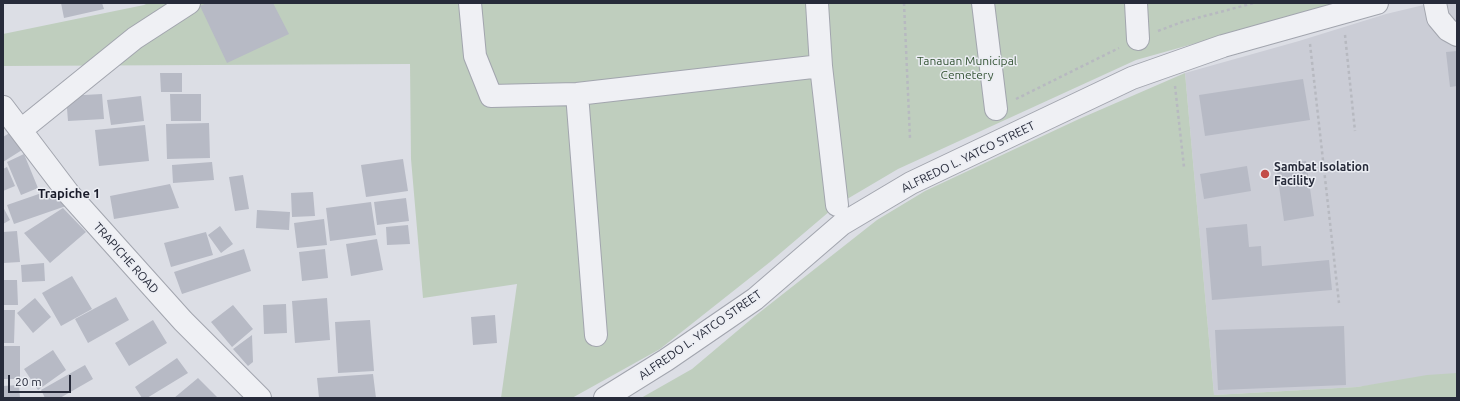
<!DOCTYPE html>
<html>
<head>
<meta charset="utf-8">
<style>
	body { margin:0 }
	#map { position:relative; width:1460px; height:401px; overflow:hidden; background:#dcdee5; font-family:Ubuntu,sans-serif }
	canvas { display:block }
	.frame { position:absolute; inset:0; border:4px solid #272b3a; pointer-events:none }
	.scale { position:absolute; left:8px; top:375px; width:63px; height:18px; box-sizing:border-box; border:2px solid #272b3a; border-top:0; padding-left:5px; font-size:12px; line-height:14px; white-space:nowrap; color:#272b3a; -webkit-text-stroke:3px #ebedf3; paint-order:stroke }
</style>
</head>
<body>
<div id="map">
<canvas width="1460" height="401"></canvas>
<div class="frame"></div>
<div class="scale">20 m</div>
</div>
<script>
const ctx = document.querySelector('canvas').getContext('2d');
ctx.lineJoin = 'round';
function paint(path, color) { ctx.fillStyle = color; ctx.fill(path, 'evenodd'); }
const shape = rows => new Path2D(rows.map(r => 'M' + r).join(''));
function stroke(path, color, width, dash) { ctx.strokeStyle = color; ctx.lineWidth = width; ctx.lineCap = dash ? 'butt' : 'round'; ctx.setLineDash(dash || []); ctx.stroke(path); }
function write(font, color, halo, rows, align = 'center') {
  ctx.font = font + ' Ubuntu,sans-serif'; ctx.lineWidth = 3; ctx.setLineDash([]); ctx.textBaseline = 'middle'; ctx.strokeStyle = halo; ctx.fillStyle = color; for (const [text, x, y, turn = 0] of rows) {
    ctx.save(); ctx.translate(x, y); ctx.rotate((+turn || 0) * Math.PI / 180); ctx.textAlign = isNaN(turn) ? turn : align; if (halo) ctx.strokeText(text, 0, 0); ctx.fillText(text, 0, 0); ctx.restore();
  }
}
const built = shape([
	[1432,3,1457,3,1457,374,1357,387,1214,395,1185,73,1299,41,1386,14]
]);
const green = shape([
	[148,3,1339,3,1136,60,898,169,837,205,770,262,660,349,572,398,501,398,517,284,423,298,411,159,410,64,3,66,3,34,144,5],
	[1185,73,1214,395,1357,387,1427,375,1457,373,1457,398,641,398,692,369,755,316,877,220,925,191,1079,119]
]);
const building = shape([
	[61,3,102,3,104,9,64,18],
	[207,3,273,3,289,34,227,63,200,6],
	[1457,51,1457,86,1450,87,1446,52],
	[160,73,182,73,182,92,161,92],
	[1303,79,1310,120,1205,136,1199,95],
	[102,94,104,119,68,121,66,96],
	[170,94,201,94,201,121,171,121],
	[141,96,144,121,111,125,107,100],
	[209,123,210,158,167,159,166,124],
	[145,125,149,161,99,166,95,130],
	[11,132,22,150,3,162,3,137],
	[24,154,38,188,21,195,7,162],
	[403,159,408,191,366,197,361,165],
	[1306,161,1314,216,1284,221,1276,165],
	[212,162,214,180,173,183,172,165],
	[1247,166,1251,191,1204,199,1200,174],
	[7,167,15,186,3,191,3,169],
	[243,175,249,209,235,211,229,177],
	[170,184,179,208,114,219,110,196],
	[59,187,66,206,14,224,7,205],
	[313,192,315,216,292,217,291,193],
	[406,198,409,221,377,225,374,202],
	[371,202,376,235,330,241,326,208],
	[3,207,10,220,3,224],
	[63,208,86,232,50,263,24,233],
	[257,210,290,212,289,230,256,228],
	[324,219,327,245,297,248,294,223],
	[1247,224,1249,247,1261,246,1262,266,1329,260,1332,290,1212,300,1206,228],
	[408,225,410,244,387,245,386,227],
	[220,226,233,244,221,253,208,235],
	[17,231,20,262,3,263,3,232],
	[206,232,213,255,171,267,164,243],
	[377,239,383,270,351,276,346,244],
	[244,249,251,271,182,294,174,272],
	[325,249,328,278,302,281,299,252],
	[44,263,45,281,22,282,21,265],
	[72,276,92,309,61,326,42,293],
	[3,280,17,280,18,305,3,305],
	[116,297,129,320,88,343,75,319],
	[35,298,51,317,33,333,17,313],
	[327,298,330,340,295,343,292,301],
	[286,304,287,333,264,334,263,305],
	[233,305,253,329,232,347,211,322],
	[3,310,15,310,14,343,3,343],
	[495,315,497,343,473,345,471,317],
	[153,320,167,343,129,366,115,343],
	[370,320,374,371,338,373,335,322],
	[1344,326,1346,385,1218,390,1215,330],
	[252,335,253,362,248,366,233,349],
	[3,346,20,346,20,379,3,379],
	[53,350,66,370,38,390,24,369],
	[177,358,188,373,147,398,142,398,135,387],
	[85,365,93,379,60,398,45,398,41,390],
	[373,374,376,398,319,398,317,378],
	[198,378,218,398,174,398],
	[19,385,20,398,3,398,3,386]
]);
const path = shape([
	[904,3,910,138],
	[1158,31,1182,22,1254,3],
	[1345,35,1355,131],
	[1310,44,1339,303],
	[1175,86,1184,167],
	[1016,99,1119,48]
]);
const minor = shape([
	[470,3,475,56,491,96,577,94,821,66],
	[817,3,821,66,837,205],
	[983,3,996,109],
	[1136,3,1138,39],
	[1435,3,1438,18,1448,30,1457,35],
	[577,94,596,335],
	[3,107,69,194,183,321,260,398],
	[21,130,135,38,189,3],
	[605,398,666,360,755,299,842,224,911,183,1132,78,1223,46,1377,3]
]);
const markers = [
	[1265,174,5,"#c34d49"]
];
const parkNames = [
	["Tanauan Municipal",967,61],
	["Cemetery",967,75]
];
const streetNames = [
	["ALFREDO L. YATCO STREET",968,157,-26],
	["TRAPICHE ROAD",126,258,48],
	["ALFREDO L. YATCO STREET",700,335,-35]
];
const poiNames = [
	["Sambat Isolation",1274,167],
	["Facility",1274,181]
];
const neighbourhoodNames = [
	["Trapiche 1",69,194]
];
paint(built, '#cbcdd6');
paint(green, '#bfcebe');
paint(building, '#b7bac5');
stroke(minor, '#a2a5ae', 24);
stroke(path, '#b7b9c0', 2.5, [3, 3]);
stroke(minor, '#eff0f4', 22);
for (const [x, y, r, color] of markers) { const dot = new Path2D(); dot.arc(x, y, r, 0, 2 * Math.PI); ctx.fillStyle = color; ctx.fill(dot); stroke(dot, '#ebedf3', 1.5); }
write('12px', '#365536', '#ebedf3', parkNames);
write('12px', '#272b3a', '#ebedf3', streetNames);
write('bold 12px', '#272b3a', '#ebedf3', poiNames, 'left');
write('bold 13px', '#1a1c2b', '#ebedf3', neighbourhoodNames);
</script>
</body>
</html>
